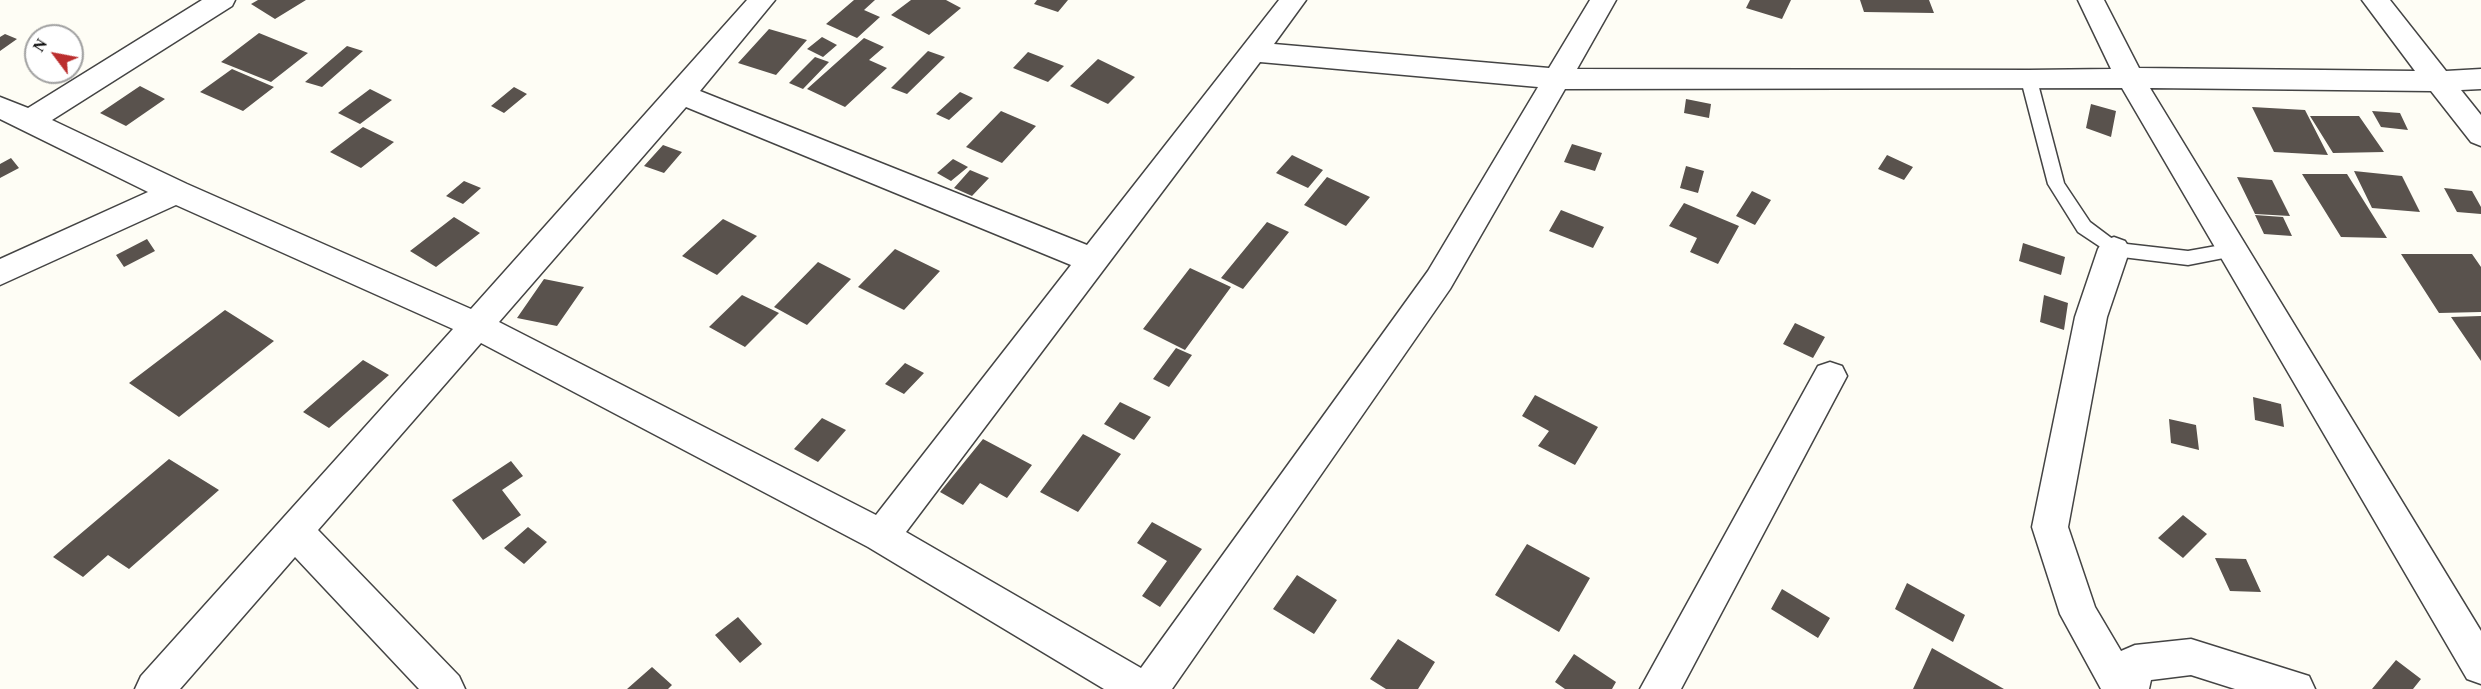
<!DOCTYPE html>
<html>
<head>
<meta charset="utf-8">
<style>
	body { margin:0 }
	#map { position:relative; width:2481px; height:689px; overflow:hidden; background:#fefdf5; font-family:"Times New Roman",serif }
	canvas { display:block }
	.north { position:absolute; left:24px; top:24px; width:60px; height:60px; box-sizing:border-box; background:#fff; border:2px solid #a0a0a0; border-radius:50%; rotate:302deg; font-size:16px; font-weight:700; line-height:24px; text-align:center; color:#111 }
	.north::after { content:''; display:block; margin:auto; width:21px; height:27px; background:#bb2e2e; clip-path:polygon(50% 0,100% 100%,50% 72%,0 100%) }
</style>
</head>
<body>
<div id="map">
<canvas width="2481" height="689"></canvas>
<div class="north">N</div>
</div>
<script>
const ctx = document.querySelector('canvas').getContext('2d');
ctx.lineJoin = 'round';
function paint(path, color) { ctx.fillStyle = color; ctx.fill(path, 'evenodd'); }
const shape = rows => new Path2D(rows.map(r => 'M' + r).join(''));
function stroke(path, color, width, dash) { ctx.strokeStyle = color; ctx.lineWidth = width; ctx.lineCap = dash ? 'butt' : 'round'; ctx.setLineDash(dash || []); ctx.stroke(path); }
const building = shape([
	[258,0,306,0,275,19,251,4],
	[854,0,875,0,864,10,880,17,857,38,826,24],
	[911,0,946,0,961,8,929,35,891,15],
	[1037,0,1068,0,1058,12,1034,4],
	[1750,0,1791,0,1782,19,1746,8],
	[1860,0,1929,0,1934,13,1864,12],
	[769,29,807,40,776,75,738,63],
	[259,33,308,53,271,82,221,62],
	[5,34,17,39,0,51,0,37],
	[822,37,837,45,823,57,807,49],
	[864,38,884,47,869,60,887,68,845,107,807,89],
	[347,46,363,51,322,87,305,82],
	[928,51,945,57,907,94,891,88],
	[1028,52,1064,66,1048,82,1013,68],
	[815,57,829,62,803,89,789,83],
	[1098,59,1135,77,1108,104,1070,86],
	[232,69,274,87,243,111,200,92],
	[140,86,165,99,126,126,100,113],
	[514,87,527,94,504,113,491,106],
	[370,89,392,100,360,124,338,113],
	[960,92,973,98,949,120,936,114],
	[1686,99,1711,104,1709,118,1684,113],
	[2091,104,2116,111,2111,137,2086,128],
	[2252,107,2305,110,2328,155,2274,152],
	[1001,111,1036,126,1002,163,966,147],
	[2372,111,2400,113,2408,130,2381,127],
	[2310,116,2359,116,2384,152,2333,153],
	[363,127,394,142,361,168,330,152],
	[1572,144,1602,153,1595,171,1564,162],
	[663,145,682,152,664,173,644,166],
	[1292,155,1323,170,1308,188,1276,173],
	[1887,155,1913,167,1904,180,1878,169],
	[11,158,19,168,0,178,0,164],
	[953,159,968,167,951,181,937,173],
	[1686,166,1704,171,1698,193,1680,188],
	[970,170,989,178,972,196,954,188],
	[2354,171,2402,176,2420,212,2372,208],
	[2302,174,2347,174,2387,238,2341,237],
	[1327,177,1370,197,1346,226,1304,205],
	[2237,177,2272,180,2290,216,2255,214],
	[464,181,481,188,463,204,446,196],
	[2444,188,2472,191,2481,207,2481,214,2457,212],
	[1752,191,1771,200,1755,225,1736,216],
	[1684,203,1739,226,1718,264,1690,252,1697,238,1669,226],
	[1561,210,1604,227,1593,248,1549,231],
	[2255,215,2283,217,2292,236,2264,234],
	[454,217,480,233,436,267,410,251],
	[723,219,757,236,717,275,682,256],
	[1267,222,1289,232,1243,289,1221,278],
	[147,239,155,251,124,267,116,255],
	[2023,243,2065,257,2061,275,2019,261],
	[895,249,940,271,904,310,858,287],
	[2401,254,2472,254,2481,267,2481,312,2439,313],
	[818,262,851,279,807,325,774,307],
	[1190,268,1231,287,1185,350,1143,329],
	[544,279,584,287,557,326,517,318],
	[742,295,779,313,745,347,709,327],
	[2044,295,2068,303,2064,330,2040,322],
	[225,310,274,341,179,417,129,383],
	[2481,316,2481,361,2451,317],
	[1795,323,1825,337,1813,358,1783,344],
	[1176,348,1192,355,1169,387,1153,379],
	[363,360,389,375,329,428,303,412],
	[905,363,924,373,904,394,885,384],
	[1535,395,1598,427,1575,465,1538,446,1549,431,1522,416],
	[2253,397,2281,404,2284,427,2255,420],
	[1120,402,1151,417,1134,440,1104,424],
	[822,418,846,430,818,462,794,449],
	[2169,419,2196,425,2199,450,2171,443],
	[1083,434,1121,454,1078,512,1040,492],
	[983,439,1032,465,1007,498,980,483,963,505,940,492],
	[169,459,219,490,129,569,108,555,83,577,53,557],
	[511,461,523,476,502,490,521,515,483,540,452,500],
	[2183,515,2207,534,2183,558,2158,538],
	[1152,522,1202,549,1160,607,1142,596,1167,561,1137,543],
	[528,527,547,542,524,564,504,548],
	[1527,544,1590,578,1559,632,1495,595],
	[2215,558,2246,559,2261,592,2230,591],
	[1297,575,1337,600,1314,634,1273,609],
	[1907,583,1965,615,1953,642,1895,609],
	[1782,589,1830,618,1818,638,1771,609],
	[738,617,762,644,740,663,715,635],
	[1398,639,1435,662,1418,689,1386,689,1370,679],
	[1932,648,2004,689,1913,689],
	[1574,654,1616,682,1612,689,1565,689,1555,682],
	[2396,660,2421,679,2413,689,2372,689],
	[652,667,672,685,668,689,627,689]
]);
const service = shape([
	[2029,75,2034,76,2037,80,2064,183,2090,222,2118,243,2188,251,2233,243,2239,245,2242,250,2239,255,2188,265,2114,256,2078,232,2048,184,2021,80,2024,76,2029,75]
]);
const minor = shape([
	[202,0,235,0,232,6,52,120,187,184,471,309,747,0,775,0,700,91,1087,245,1279,0,1306,0,1274,44,1549,68,1590,0,1616,0,1577,69,2029,70,2111,69,2078,0,2104,0,2139,68,2415,71,2362,0,2390,0,2446,71,2481,69,2481,89,2461,90,2481,115,2481,146,2471,142,2431,91,2150,88,2481,631,2481,684,2467,679,2122,88,1565,89,1450,289,1172,689,1104,689,868,547,481,343,318,530,459,676,465,689,419,689,295,557,180,689,135,689,141,676,453,329,176,205,0,285,0,259,148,192,0,119,0,97,28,108,202,0],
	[1260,62,1538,87,1428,271,1141,668,906,532,1260,62],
	[686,107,1071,265,876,515,499,322,686,107],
	[2114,237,2125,241,2130,249,2107,317,2068,527,2095,607,2121,651,2135,645,2191,639,2309,676,2315,689,2235,689,2191,675,2151,680,2149,689,2101,689,2060,614,2032,527,2075,317,2098,249,2103,241,2114,237],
	[1830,362,1842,366,1847,376,1681,689,1640,689,1818,366,1830,362]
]);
paint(building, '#59524d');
stroke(service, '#444', 3);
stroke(minor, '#444', 3);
paint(service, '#fff');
paint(minor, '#fff');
</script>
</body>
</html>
